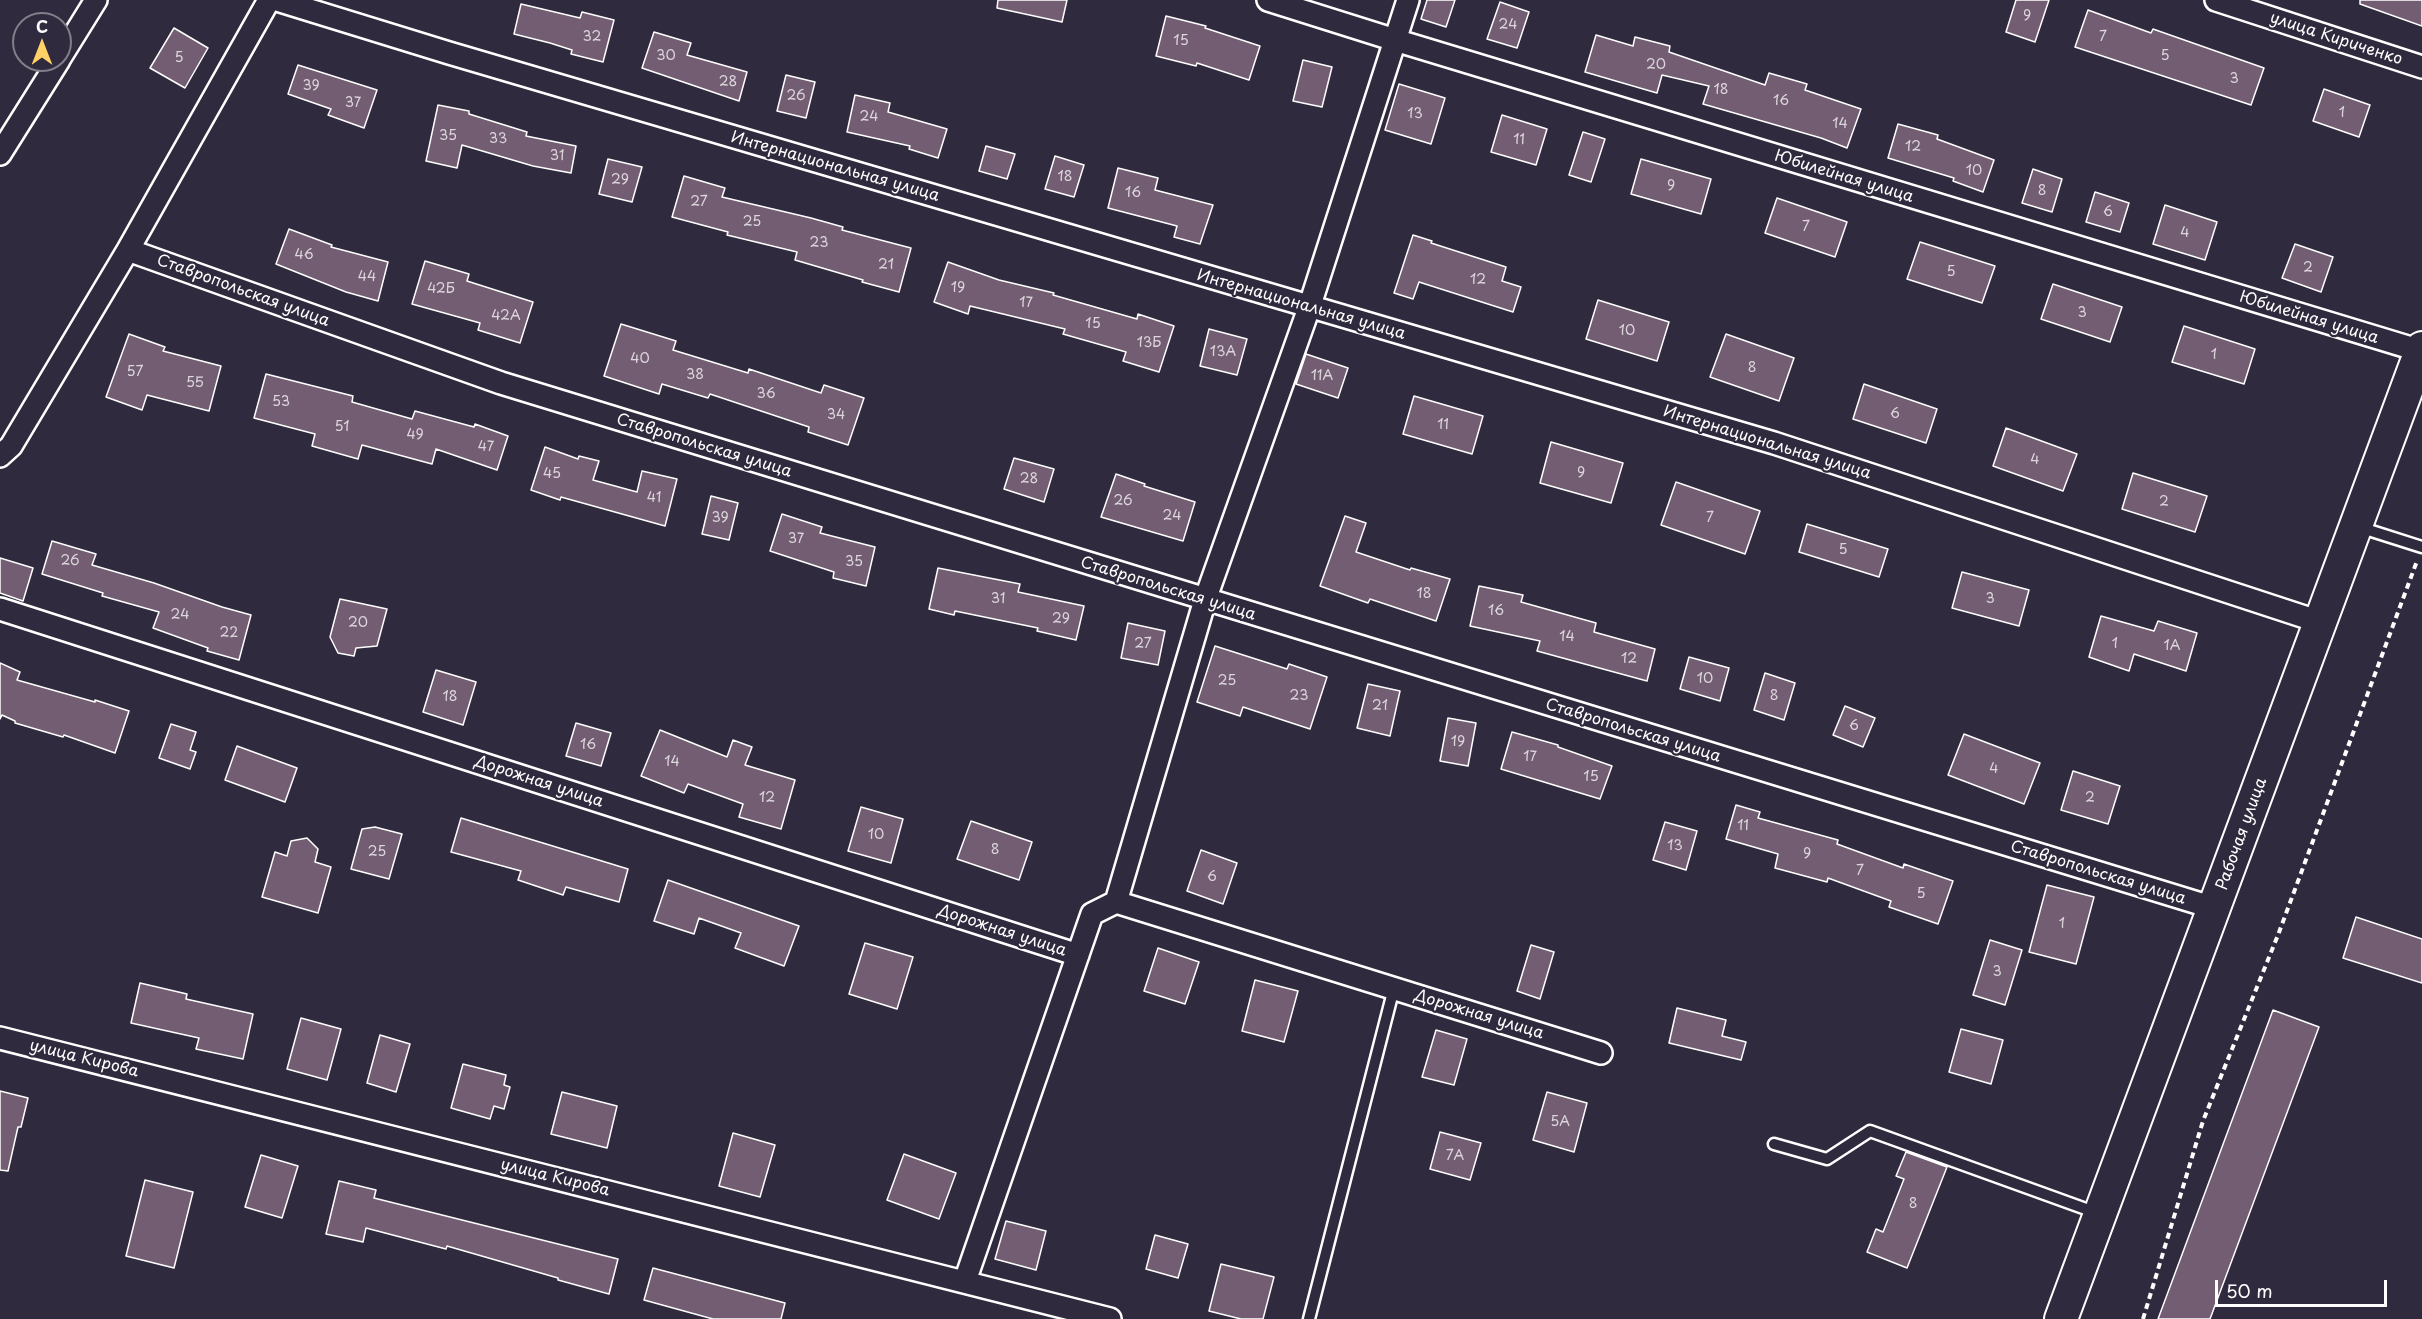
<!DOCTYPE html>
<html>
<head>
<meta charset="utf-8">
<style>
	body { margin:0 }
	#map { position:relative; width:2422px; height:1319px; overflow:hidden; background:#2f2a3d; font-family:"Playpen Sans",sans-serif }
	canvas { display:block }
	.north { position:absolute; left:12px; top:12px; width:60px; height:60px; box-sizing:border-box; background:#2f2a3d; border:2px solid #827f8b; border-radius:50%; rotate:0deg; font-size:16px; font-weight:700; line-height:24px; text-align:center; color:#fff }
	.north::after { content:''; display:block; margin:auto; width:21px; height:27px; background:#ffd166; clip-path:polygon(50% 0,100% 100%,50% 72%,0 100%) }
	.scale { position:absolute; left:2215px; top:1280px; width:172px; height:27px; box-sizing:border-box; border:3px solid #fff; border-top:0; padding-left:8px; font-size:18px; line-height:21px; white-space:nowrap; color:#fff; -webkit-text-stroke:4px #2f2a3d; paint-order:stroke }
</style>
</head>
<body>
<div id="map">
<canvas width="2422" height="1319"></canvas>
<div class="north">С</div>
<div class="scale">50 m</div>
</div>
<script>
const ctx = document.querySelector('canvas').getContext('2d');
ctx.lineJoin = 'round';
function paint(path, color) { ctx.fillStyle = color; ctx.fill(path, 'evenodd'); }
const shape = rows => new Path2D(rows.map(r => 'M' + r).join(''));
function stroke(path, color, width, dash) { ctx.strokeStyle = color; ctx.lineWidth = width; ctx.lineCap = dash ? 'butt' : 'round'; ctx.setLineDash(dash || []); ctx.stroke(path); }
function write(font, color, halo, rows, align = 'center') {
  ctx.font = font + ' "Playpen Sans",sans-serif'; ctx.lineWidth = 4.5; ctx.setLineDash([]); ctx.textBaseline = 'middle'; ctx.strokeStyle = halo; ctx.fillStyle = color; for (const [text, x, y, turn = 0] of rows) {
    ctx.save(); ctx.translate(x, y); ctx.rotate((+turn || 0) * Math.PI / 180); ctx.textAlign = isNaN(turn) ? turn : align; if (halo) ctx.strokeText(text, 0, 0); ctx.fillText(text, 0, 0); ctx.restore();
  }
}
const building = shape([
	[998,0,1067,0,1062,22,997,8,998,0],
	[1427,0,1455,0,1446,27,1421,19,1427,0],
	[2016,0,2049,0,2035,42,2006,32,2016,0],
	[2360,0,2422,0,2422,26,2360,4,2360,0],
	[1500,2,1529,12,1517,48,1487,39,1500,2],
	[521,4,580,18,582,12,614,20,603,62,571,54,572,50,550,43,514,34,521,4],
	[2088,10,2151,33,2153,29,2264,68,2251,105,2075,47,2088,10],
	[1166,16,1206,26,1205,28,1260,46,1249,80,1197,63,1196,66,1156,56,1166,16],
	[174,28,208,48,185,88,150,68,174,28],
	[654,32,691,43,687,55,747,72,739,101,642,68,654,32],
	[1596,35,1633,46,1635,37,1670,46,1669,52,1765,85,1769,73,1807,84,1805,90,1861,109,1847,148,1821,138,1703,104,1709,86,1662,75,1657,93,1585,72,1596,35],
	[1303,60,1332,67,1322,107,1293,101,1303,60],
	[298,65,377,90,364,128,328,115,331,109,288,94,298,65],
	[786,75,815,82,806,118,777,111,786,75],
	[1399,84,1445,98,1431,144,1385,130,1399,84],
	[2324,89,2370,105,2359,137,2313,121,2324,89],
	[855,95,890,103,888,112,947,129,938,158,909,149,910,146,847,132,855,95],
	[438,105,469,111,469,114,527,132,526,136,576,146,571,173,533,166,462,145,457,168,426,161,438,105],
	[1502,115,1547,129,1536,165,1491,152,1502,115],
	[1898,124,1938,135,1937,139,1994,160,1983,192,1953,181,1954,178,1888,158,1898,124],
	[1583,132,1605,139,1591,182,1569,175,1583,132],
	[986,146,1015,154,1007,179,979,171,986,146],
	[1055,156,1084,165,1074,197,1045,189,1055,156],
	[608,159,642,167,632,202,599,194,608,159],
	[1641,159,1711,179,1701,214,1631,194,1641,159],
	[1118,168,1158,178,1155,190,1213,205,1200,244,1174,237,1177,226,1108,208,1118,168],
	[2033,169,2062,179,2052,212,2022,203,2033,169],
	[684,176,725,188,722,197,811,218,843,227,842,230,911,248,899,292,862,282,863,280,795,260,797,252,727,235,728,232,672,217,684,176],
	[2095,192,2129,203,2120,232,2086,222,2095,192],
	[1777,198,1847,222,1835,257,1765,233,1777,198],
	[2165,205,2217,222,2205,260,2153,244,2165,205],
	[289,229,332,245,331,247,388,262,378,301,346,292,276,264,289,229],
	[1413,235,1432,241,1431,243,1506,267,1502,281,1521,287,1513,312,1419,282,1413,299,1394,293,1413,235],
	[1920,242,1995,266,1982,303,1907,279,1920,242],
	[2295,244,2333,257,2321,292,2282,278,2295,244],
	[425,261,469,274,467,281,533,302,520,343,478,330,480,323,412,304,425,261],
	[948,262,999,280,1054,293,1053,295,1137,319,1138,314,1174,326,1159,372,1123,361,1126,352,1063,334,1065,329,970,306,968,314,934,302,948,262],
	[2053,284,2122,307,2110,342,2041,319,2053,284],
	[1598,300,1669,322,1657,361,1586,339,1598,300],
	[621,324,676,341,673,350,748,373,749,369,821,393,824,385,864,398,848,445,808,432,809,427,710,394,708,398,662,384,659,394,604,376,621,324],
	[2184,326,2255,349,2244,384,2172,362,2184,326],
	[1209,329,1247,339,1237,375,1200,366,1209,329],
	[129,334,165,347,163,351,221,366,209,411,147,395,142,410,106,397,129,334],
	[1726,334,1794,358,1779,401,1710,377,1726,334],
	[1306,354,1348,368,1338,398,1296,384,1306,354],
	[266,374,353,396,352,402,412,419,415,411,474,427,475,424,508,436,497,470,436,449,432,464,362,445,358,459,312,446,315,434,254,418,266,374],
	[1864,384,1937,409,1926,443,1853,419,1864,384],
	[1414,396,1483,416,1472,454,1403,434,1414,396],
	[2006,428,2077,454,2063,491,1993,466,2006,428],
	[1551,442,1623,463,1611,503,1540,483,1551,442],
	[545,447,578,459,579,456,599,461,593,480,637,492,642,471,677,479,665,526,561,497,560,500,531,490,545,447],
	[1014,458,1054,469,1044,502,1004,489,1014,458],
	[2133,473,2207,496,2195,532,2122,509,2133,473],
	[1116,474,1145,484,1144,486,1195,502,1183,541,1101,517,1116,474],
	[1676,482,1760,511,1745,554,1661,525,1676,482],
	[711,496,738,503,729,540,702,534,711,496],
	[782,514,822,527,820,533,875,547,866,586,833,578,834,572,770,551,782,514],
	[1345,516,1366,523,1356,552,1410,570,1411,568,1450,579,1436,621,1370,599,1368,603,1320,586,1345,516],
	[1807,524,1888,549,1879,577,1799,552,1807,524],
	[52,541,96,554,92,565,154,583,222,607,251,615,239,660,207,651,208,648,153,628,159,612,102,596,103,593,42,574,52,541],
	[0,558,33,568,23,601,0,593,0,558],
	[938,568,1020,584,1018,592,1084,606,1076,640,1037,631,1038,628,955,611,954,615,929,609,938,568],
	[1962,572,2029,590,2019,626,1952,608,1962,572],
	[1479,586,1523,595,1521,602,1596,623,1594,632,1655,649,1647,681,1537,651,1540,641,1470,626,1479,586],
	[340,599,387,609,377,646,356,648,354,656,338,653,330,637,340,599],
	[2101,616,2154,631,2158,621,2197,633,2186,671,2134,654,2129,671,2089,657,2101,616],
	[1128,623,1165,631,1158,665,1121,658,1128,623],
	[1215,646,1287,669,1289,664,1327,677,1310,729,1243,707,1240,716,1197,702,1215,646],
	[1689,657,1729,668,1720,701,1680,689,1689,657],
	[0,663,20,672,17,680,95,702,95,700,129,711,115,753,64,735,63,737,15,723,15,721,2,715,0,719,0,663],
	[436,670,476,682,463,725,423,712,436,670],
	[1765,673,1795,683,1784,720,1754,710,1765,673],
	[1368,684,1400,691,1390,736,1357,728,1368,684],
	[1845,706,1875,718,1863,747,1833,735,1845,706],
	[1448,718,1476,723,1468,766,1440,761,1448,718],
	[576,723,611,733,601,766,566,756,576,723],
	[171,724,196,732,190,750,196,752,190,769,159,758,171,724],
	[660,730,727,757,733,740,752,747,745,765,795,780,781,829,739,817,743,804,688,784,684,793,641,776,660,730],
	[1512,732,1558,745,1558,747,1612,766,1600,799,1501,769,1512,732],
	[1964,734,2040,763,2024,804,1948,775,1964,734],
	[237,746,297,768,285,802,225,780,237,746],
	[2073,771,2120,786,2108,824,2061,810,2073,771],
	[1736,805,1760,812,1758,818,1838,840,1837,844,1903,868,1904,864,1953,881,1938,924,1889,907,1891,901,1828,878,1827,882,1775,868,1778,854,1726,839,1736,805],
	[861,807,903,819,891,863,848,851,861,807],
	[461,818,628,869,619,902,566,887,563,895,518,880,521,871,451,852,461,818],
	[971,821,1032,842,1019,880,957,859,971,821],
	[1665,822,1697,831,1686,870,1653,860,1665,822],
	[375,827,402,834,389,879,351,869,362,829,375,827],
	[307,838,318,849,315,862,331,867,318,913,262,897,275,852,287,856,291,841,307,838],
	[1201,850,1237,863,1223,904,1187,891,1201,850],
	[668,880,799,926,784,966,735,948,741,933,699,918,694,934,654,921,668,880],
	[2047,885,2094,897,2076,964,2029,952,2047,885],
	[2356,917,2422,939,2422,983,2343,958,2356,917],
	[1990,940,2022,950,2005,1005,1973,995,1990,940],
	[865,943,913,957,897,1009,849,994,865,943],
	[1531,945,1554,952,1540,999,1517,991,1531,945],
	[1158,948,1199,962,1185,1004,1144,991,1158,948],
	[1255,980,1298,991,1284,1042,1242,1031,1255,980],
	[140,983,187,994,186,999,253,1014,243,1059,196,1049,199,1038,131,1023,140,983],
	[1677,1008,1726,1020,1722,1036,1746,1042,1741,1060,1669,1043,1677,1008],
	[2273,1010,2319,1027,2210,1319,2158,1319,2273,1010],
	[301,1018,341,1029,327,1080,287,1069,301,1018],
	[1961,1029,2003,1040,1991,1084,1949,1072,1961,1029],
	[1436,1030,1467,1039,1454,1085,1422,1077,1436,1030],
	[380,1035,410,1044,396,1092,367,1083,380,1035],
	[463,1064,506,1075,504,1085,510,1087,504,1109,494,1106,490,1119,451,1108,463,1064],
	[0,1091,28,1098,21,1127,18,1127,8,1171,0,1170,0,1091],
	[562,1092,617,1106,607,1148,551,1134,562,1092],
	[1547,1092,1587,1103,1574,1152,1533,1140,1547,1092],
	[1440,1132,1481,1143,1470,1180,1430,1169,1440,1132],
	[733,1133,775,1145,760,1197,719,1186,733,1133],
	[1906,1152,1947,1167,1907,1268,1867,1252,1876,1229,1883,1232,1904,1179,1896,1176,1906,1152],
	[904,1154,956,1173,939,1219,887,1200,904,1154],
	[261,1155,298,1166,282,1218,245,1207,261,1155],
	[145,1180,193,1192,174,1268,126,1256,145,1180],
	[339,1181,376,1190,374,1198,618,1259,609,1294,558,1280,558,1278,447,1246,446,1249,366,1228,363,1242,326,1234,339,1181],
	[1006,1221,1046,1231,1036,1270,995,1259,1006,1221],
	[1155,1235,1188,1244,1178,1278,1146,1269,1155,1235],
	[1221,1264,1274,1277,1263,1319,1241,1319,1209,1311,1221,1264],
	[653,1268,785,1303,781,1319,713,1319,644,1300,653,1268]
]);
const path = shape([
	[2143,1319,2203,1121,2278,935,2417,561]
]);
const lane = shape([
	[2359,527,2422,547],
	[1774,1144,1827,1159,1870,1131,2097,1213],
	[1309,1319,1394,988]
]);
const street = shape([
	[277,0,449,53,1774,443,2320,622],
	[1268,0,1395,40,2421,351],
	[2216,0,2422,67],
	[60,58,96,0],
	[0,154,59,60],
	[128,250,501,383,2214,908],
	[0,456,11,446,128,250,269,0],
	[0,609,1078,955],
	[1116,902,1601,1053],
	[0,1038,1110,1319],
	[965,1281,1092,914,1116,902,1205,600,1309,308,1408,0]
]);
const secondary = shape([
	[2061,1319,2422,348]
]);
const numberNames = [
	["9",2027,16],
	["24",1508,25],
	["32",592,37],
	["7",2103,37],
	["15",1181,41],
	["30",666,56],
	["5",2165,56],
	["5",179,58],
	["20",1656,65],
	["3",2234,79],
	["28",728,82],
	["39",311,86],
	["18",1721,90],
	["26",796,96],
	["16",1781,101],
	["37",353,103],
	["1",2342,113],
	["13",1415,114],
	["24",869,117],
	["14",1840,124],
	["35",448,136],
	["33",498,139],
	["11",1519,140],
	["12",1913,147],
	["31",557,156],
	["10",1974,171],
	["18",1065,177],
	["29",620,180],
	["9",1671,186],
	["8",2042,191],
	["16",1133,193],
	["27",699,202],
	["6",2108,212],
	["25",752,222],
	["7",1806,227],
	["4",2185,233],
	["23",819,243],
	["46",304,255],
	["21",886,265],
	["2",2308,268],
	["5",1951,272],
	["44",367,277],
	["12",1478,280],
	["19",958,288],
	["42Б",441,289],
	["17",1026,303],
	["3",2082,313],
	["42А",506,316],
	["15",1093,324],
	["10",1627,331],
	["13Б",1149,343],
	["13А",1223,352],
	["1",2214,355],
	["40",640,359],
	["8",1752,368],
	["57",135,372],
	["38",695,375],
	["11А",1322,376],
	["55",195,383],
	["36",766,394],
	["53",281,402],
	["6",1895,414],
	["34",836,415],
	["11",1443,425],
	["51",342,427],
	["49",415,435],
	["47",486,447],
	["4",2035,460],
	["9",1581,473],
	["45",552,474],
	["28",1029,479],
	["41",654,498],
	["26",1123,501],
	["2",2164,502],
	["24",1172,516],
	["39",720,518],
	["7",1710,518],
	["37",796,539],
	["5",1843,550],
	["26",70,561],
	["35",854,562],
	["18",1424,594],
	["31",998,599],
	["3",1990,599],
	["16",1496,611],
	["24",180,615],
	["29",1061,619],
	["20",358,623],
	["22",229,633],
	["14",1567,637],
	["27",1143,644],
	["1",2115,644],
	["1А",2172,646],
	["12",1629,659],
	["10",1705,679],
	["25",1227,681],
	["23",1299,696],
	["8",1774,696],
	["18",450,697],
	["21",1380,706],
	["6",1854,726],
	["19",1458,742],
	["16",588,745],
	["17",1530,757],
	["14",672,762],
	["4",1994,769],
	["15",1591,777],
	["12",767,798],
	["2",2090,798],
	["11",1743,826],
	["10",876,835],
	["13",1675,846],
	["8",995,850],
	["25",377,852],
	["9",1807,854],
	["7",1860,871],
	["6",1212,877],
	["5",1921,894],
	["1",2062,924],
	["3",1997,972],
	["5А",1560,1122],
	["7А",1455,1156],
	["8",1913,1204]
];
const streetNames = [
	["улица Кириченко",2336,39,18],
	["Интернациональная улица",835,167,16],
	["Юбилейная улица",1844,177,17],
	["Ставропольская улица",243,291,20],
	["Интернациональная улица",1301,305,16],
	["Юбилейная улица",2309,318,17],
	["Интернациональная улица",1767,443,17],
	["Ставропольская улица",704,446,17],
	["Ставропольская улица",1168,589,17],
	["Ставропольская улица",1633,731,17],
	["Дорожная улица",539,782,18],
	["Рабочая улица",2242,834,-70],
	["Ставропольская улица",2098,873,17],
	["Дорожная улица",1002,931,18],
	["Дорожная улица",1479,1015,17],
	["улица Кирова",84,1059,14],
	["улица Кирова",555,1178,14]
];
paint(building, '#735d72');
stroke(building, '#fff', 1.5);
stroke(lane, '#fff', 15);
stroke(street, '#fff', 26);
stroke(secondary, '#fff', 36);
stroke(path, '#fff', 4, [6, 4.5]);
stroke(lane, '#2f2a3d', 10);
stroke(street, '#2f2a3d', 21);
stroke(secondary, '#2f2a3d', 32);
write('14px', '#dcd6dc', null, numberNames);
write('16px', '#fff', '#2f2a3d', streetNames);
</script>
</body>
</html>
